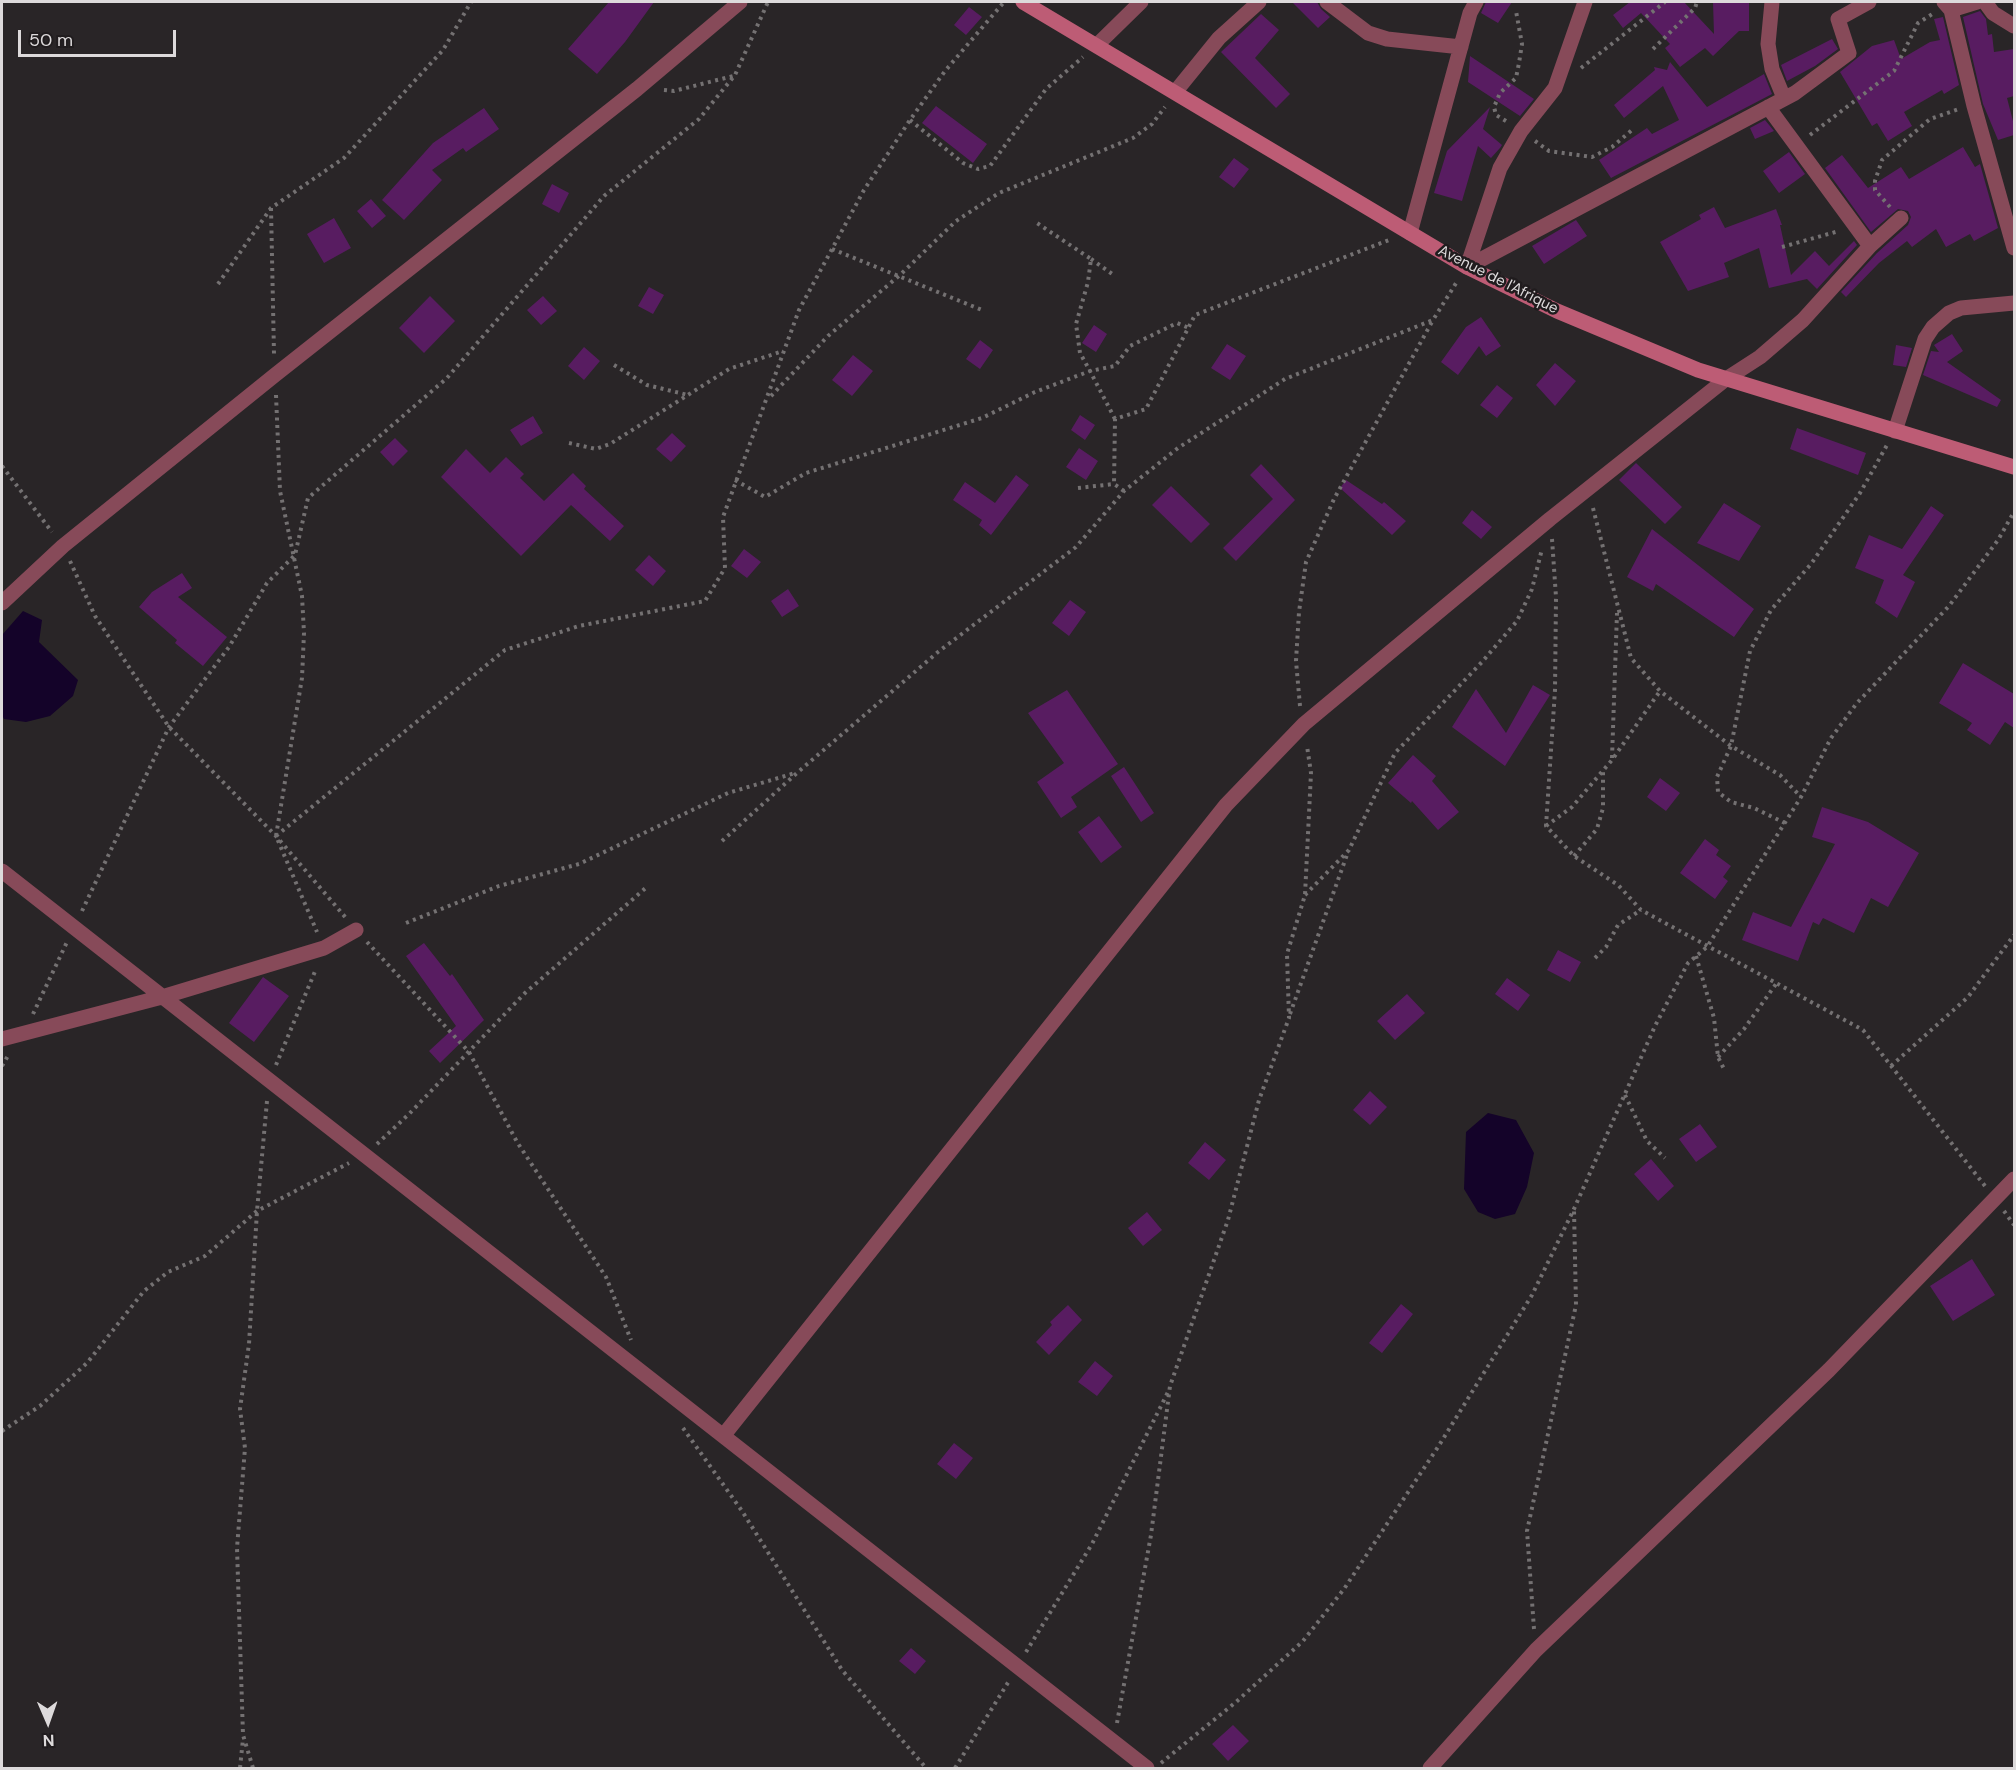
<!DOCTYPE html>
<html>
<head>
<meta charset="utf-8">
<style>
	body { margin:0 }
	#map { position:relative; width:2016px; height:1770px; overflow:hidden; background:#292527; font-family:"DM Sans",sans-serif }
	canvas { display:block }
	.frame { position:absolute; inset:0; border:3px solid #dddadb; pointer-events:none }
	.north { position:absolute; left:18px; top:1692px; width:60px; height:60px; -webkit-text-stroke:4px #201c1e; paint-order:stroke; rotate:178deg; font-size:16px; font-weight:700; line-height:24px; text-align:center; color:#dddadb }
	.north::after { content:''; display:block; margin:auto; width:21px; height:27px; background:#dddadb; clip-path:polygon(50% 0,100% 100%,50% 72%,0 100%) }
	.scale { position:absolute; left:18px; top:30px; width:158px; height:27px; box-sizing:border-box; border:3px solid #dddadb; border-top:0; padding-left:8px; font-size:18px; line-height:21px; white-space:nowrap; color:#dddadb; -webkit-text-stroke:4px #201c1e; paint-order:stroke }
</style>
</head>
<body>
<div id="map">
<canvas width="2016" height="1770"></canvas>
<div class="frame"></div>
<div class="north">N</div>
<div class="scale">50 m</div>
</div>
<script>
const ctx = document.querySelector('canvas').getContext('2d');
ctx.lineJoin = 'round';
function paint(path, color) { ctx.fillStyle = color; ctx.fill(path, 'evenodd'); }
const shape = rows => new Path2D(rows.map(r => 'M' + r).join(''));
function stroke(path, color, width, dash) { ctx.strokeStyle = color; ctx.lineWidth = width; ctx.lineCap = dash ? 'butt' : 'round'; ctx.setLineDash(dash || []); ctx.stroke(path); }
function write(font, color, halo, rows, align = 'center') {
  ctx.font = font + ' "DM Sans",sans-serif'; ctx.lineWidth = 5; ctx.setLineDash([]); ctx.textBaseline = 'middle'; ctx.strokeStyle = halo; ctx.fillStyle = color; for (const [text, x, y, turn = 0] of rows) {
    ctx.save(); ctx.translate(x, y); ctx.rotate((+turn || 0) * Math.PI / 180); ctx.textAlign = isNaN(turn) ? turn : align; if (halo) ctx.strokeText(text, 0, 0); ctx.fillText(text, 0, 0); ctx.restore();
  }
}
const water = shape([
	[23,611,42,620,39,642,78,680,73,696,50,716,26,722,4,719,2,715,2,635],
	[1488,1113,1516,1120,1534,1153,1527,1187,1515,1214,1495,1219,1478,1212,1464,1189,1466,1132]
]);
const building = shape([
	[609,2,654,2,625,42,597,74,568,49],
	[1292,2,1317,2,1321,9,1330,17,1318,28],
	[1486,2,1512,2,1498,23,1481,13],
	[1630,2,1684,2,1714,34,1713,2,1749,2,1749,31,1739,31,1713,56,1705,48,1680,67,1665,48,1670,44,1641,13,1623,28,1613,15],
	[969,7,982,17,966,35,954,25],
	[1980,11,1986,19,1988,35,1992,34,1994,52,2014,49,2014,96,2007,98,2014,125,2014,135,1998,140,1983,104,1963,17],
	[1261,14,1279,30,1255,58,1290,94,1276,108,1221,52],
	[1943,17,1959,85,1944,94,1942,90,1904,112,1912,126,1888,141,1877,123,1872,126,1840,72,1872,46,1894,40,1901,59,1930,42,1940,40,1934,19],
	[1832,39,1838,49,1815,66,1787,81,1781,65],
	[1470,56,1534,99,1520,116,1468,82],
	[1670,62,1707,107,1764,74,1772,94,1611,178,1599,160,1647,128,1652,134,1679,120,1663,86,1624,118,1614,105,1655,70,1654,67,1667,70],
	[936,106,987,144,973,163,922,123],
	[1490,107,1483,129,1502,145,1500,148,1491,158,1478,146,1462,201,1434,193,1447,151],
	[484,108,499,129,466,152,463,148,432,170,442,180,404,220,382,200,433,143],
	[1765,120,1774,131,1755,139,1750,128],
	[1963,147,1975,167,1980,164,1998,228,1974,241,1970,234,1946,247,1936,229,1912,247,1907,241,1879,263,1846,297,1841,292,1877,253,1908,225,1911,217,1908,211,1898,209,1871,232,1825,168,1842,155,1868,188,1901,167,1909,179],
	[1789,152,1805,174,1779,193,1763,171],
	[1234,158,1249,169,1234,188,1219,177],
	[552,184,569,193,559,213,542,204],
	[371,199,386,216,372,228,357,211],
	[1714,207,1725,228,1776,209,1782,225,1780,225,1791,275,1815,251,1829,266,1854,241,1857,245,1817,289,1807,279,1769,288,1759,248,1724,263,1729,277,1688,291,1660,242,1701,219,1699,215],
	[334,218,351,248,324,263,307,234],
	[1576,220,1587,236,1544,264,1532,246],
	[649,287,664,295,653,314,638,306],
	[430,296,455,321,424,353,399,328],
	[543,296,557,311,541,325,527,310],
	[1481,317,1501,346,1486,356,1479,346,1458,375,1441,362,1466,327],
	[1094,325,1107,334,1096,352,1082,343],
	[1952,334,1963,351,1947,362,2001,400,1997,407,1923,375,1931,351,1939,352,1934,345],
	[980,340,993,350,980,369,966,359],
	[1227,344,1246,356,1230,380,1211,368],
	[1896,345,1912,348,1906,367,1893,365],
	[584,347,600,361,584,380,568,366],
	[853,355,873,371,852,396,832,380],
	[1555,363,1576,381,1555,406,1536,385],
	[1497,385,1513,398,1497,418,1480,405],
	[1080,415,1095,425,1085,440,1071,430],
	[533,416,543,433,521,446,510,430],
	[1797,428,1866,453,1858,475,1790,449],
	[672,433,686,446,671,462,656,449],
	[395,438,408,451,393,466,380,452],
	[1079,448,1098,461,1086,480,1066,467],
	[466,449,490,473,506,457,524,474,520,478,544,501,573,473,586,486,584,489,624,526,610,541,571,505,521,556,441,477],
	[1636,463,1682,507,1665,524,1619,480],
	[1261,464,1295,500,1236,561,1223,548,1273,499,1250,475],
	[1016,475,1029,485,991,535,979,525,982,520,953,500,965,482,995,503],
	[1346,480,1382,504,1384,502,1406,521,1392,535,1340,488],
	[1171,486,1210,524,1191,543,1152,505],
	[1724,503,1761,526,1739,561,1697,543],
	[1931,506,1944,515,1903,575,1915,582,1897,618,1875,603,1884,580,1855,568,1869,535,1902,549],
	[1472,510,1492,527,1481,539,1462,523],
	[1652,529,1754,609,1734,637,1656,584,1653,591,1627,577],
	[744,549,761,562,747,578,731,566],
	[649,555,666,571,653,586,635,570],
	[182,573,192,588,178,597,227,637,203,666,175,643,177,640,139,607,152,592],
	[788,589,799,606,782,617,771,601],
	[1070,600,1086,612,1069,636,1052,623],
	[1963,663,2014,694,2014,728,2005,722,1990,745,1967,730,1972,723,1939,703],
	[1533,685,1550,695,1505,766,1452,727,1476,689,1506,733],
	[1067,690,1118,764,1071,797,1077,807,1061,818,1037,782,1064,763,1028,713],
	[1413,755,1436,776,1432,781,1459,812,1438,830,1412,801,1411,803,1388,783],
	[1124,767,1154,813,1141,822,1111,776],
	[1660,778,1680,793,1666,811,1647,797],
	[1822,807,1868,822,1919,853,1888,907,1871,898,1854,933,1823,918,1819,925,1813,922,1798,961,1742,940,1753,912,1791,927,1835,844,1812,837],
	[1099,816,1122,847,1101,863,1078,832],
	[1705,839,1719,850,1716,855,1731,866,1723,877,1728,881,1715,899,1680,873],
	[424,943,450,976,452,974,484,1020,440,1063,429,1051,456,1026,406,956],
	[1558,950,1581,962,1570,982,1547,970],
	[263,977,289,996,254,1042,229,1023],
	[1507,978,1530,995,1518,1011,1495,994],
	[1407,994,1425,1013,1395,1040,1377,1021],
	[1370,1091,1387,1107,1370,1125,1353,1110],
	[1700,1124,1717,1147,1696,1162,1679,1139],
	[1205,1142,1226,1160,1209,1180,1188,1163],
	[1651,1159,1674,1186,1658,1201,1634,1174],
	[1147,1212,1162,1230,1143,1246,1128,1228],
	[1972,1259,1995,1295,1953,1321,1930,1286],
	[1401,1304,1413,1314,1382,1353,1369,1343],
	[1068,1305,1082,1320,1049,1355,1036,1342,1052,1325,1050,1322],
	[1095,1361,1113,1376,1097,1396,1078,1382],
	[954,1443,973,1458,956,1479,937,1464],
	[911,1648,926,1661,915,1674,899,1661],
	[1233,1725,1249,1741,1228,1761,1212,1744]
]);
const path = shape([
	[1653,49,1695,8,1697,2],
	[1581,68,1665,2],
	[664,90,674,91,733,76],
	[910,120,963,163,978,169,990,166,1046,89,1083,57],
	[1506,121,1496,115,1494,107,1500,93,1516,78,1519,63,1522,44,1516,11],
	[1810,135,1894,71,1918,23,1934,13],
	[1535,141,1549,151,1592,157,1612,147,1632,130],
	[1890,207,1875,190,1875,181,1882,160,1930,119,1959,109],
	[271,208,274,354],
	[1782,247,1839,231],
	[832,249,982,310],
	[1091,259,1115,276],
	[218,284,271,208,344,158,443,50,471,2],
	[614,365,647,385,688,395],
	[276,395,280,491,302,596,304,633,302,678,276,836,317,932],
	[771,396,828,336,900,275,956,221,999,193,1133,138,1152,124,1165,107],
	[1115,419,1090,371,1115,366,1130,346,1177,323,1189,328],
	[569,443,596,449,610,444,729,369,783,351],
	[2,466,52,532],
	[735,480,765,497,806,473,982,418,1035,392,1090,371,1080,353,1076,324,1088,282,1091,259,1034,221],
	[1078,488,1114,484],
	[1124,491,1114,484,1115,419,1146,409,1195,315,1389,240],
	[1593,508,1631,658,1660,691,1731,746,1780,775,1801,797],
	[1552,539,1556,597,1555,690,1546,826,1574,856,1618,885,1641,910,1863,1030,1985,1186],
	[70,561,95,616,169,727,276,836,346,918],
	[1300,706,1296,661,1299,612,1306,562,1334,499,1433,320],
	[1612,758,1617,613],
	[1785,823,1754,808,1731,802,1718,792,1717,777,1731,746,1750,651,1771,610,1811,564,1860,493,1887,445],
	[1546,826,1572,807,1612,760,1660,691],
	[276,836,505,650,579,626,705,601,725,568,723,517,799,310,864,190,910,120,945,71,1004,2],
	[722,841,798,772,938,652,1076,547,1124,491,1178,448,1285,379,1433,320,1458,280],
	[1574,856,1597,829,1603,808,1603,772],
	[1305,895,1349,850,1395,753,1482,662,1517,621,1532,589,1542,549],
	[82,911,169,727,229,647,267,583,295,555,308,498,447,378,604,196,699,119,735,75,768,2],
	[406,923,499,886,579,864,728,793,795,773],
	[367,942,469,1052,517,1142,606,1277,631,1340],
	[1696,956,1714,1018,1718,1057,1725,1071],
	[1595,958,1606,947,1618,925,1641,910],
	[33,1014,67,942],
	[1290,1014,1348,852],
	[1718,1057,1744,1029,1776,984],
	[276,1065,316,969],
	[2,1066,9,1054],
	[1891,1066,1968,997,2014,935],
	[1625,1095,1647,1141,1665,1158],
	[377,1144,409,1114,525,993,648,886],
	[2004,1211,2014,1225],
	[683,1428,742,1511,842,1670,926,1768],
	[2,1431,40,1406,87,1363,144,1291,168,1272,205,1256,257,1211,349,1163],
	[1534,1629,1527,1531,1576,1305,1574,1210],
	[1026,1652,1092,1544,1169,1390],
	[1117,1723,1151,1535,1170,1386,1228,1220,1259,1100,1289,1018,1287,954,1305,895,1311,773,1307,746],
	[1161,1763,1236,1702,1303,1641,1344,1589,1438,1447,1532,1295,1574,1209,1655,1026,1688,963,1707,947,1801,797,1831,738,1857,703,1949,606,1998,540,2014,512],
	[240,1768,243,1739],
	[253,1768,243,1735,237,1548,245,1448,240,1409,249,1344,257,1211,267,1101],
	[955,1768,1009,1681]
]);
const street = shape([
	[1327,2,1368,33,1387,39,1461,47],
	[1772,2,1768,44,1772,69,1784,98],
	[1944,2,1951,10,1974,106,2014,248],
	[1985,2,1993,13,2014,26],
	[1951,10,1977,2],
	[1097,45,1141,2],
	[1176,91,1219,38,1259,2],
	[1410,233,1470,13,1476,2],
	[1870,246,1901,218],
	[1467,267,1795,93,1849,53,1838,19,1869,2],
	[1467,267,1500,168,1521,131,1555,88,1585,2],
	[1895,431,1925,339,1933,327,1949,313,1961,308,2014,303],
	[2,603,63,546,275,375,637,89,740,2],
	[2,871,1147,1768],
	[2,1039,162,997,324,948,356,930],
	[723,1436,1226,805,1304,724,1550,519,1726,379,1760,357,1803,320,1870,246,1768,107],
	[1430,1768,1536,1650,1829,1370,2014,1179]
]);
const secondary = shape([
	[1023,2,1467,267,1557,311,1698,370,2014,467]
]);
const streetNames = [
	["Avenue de l'Afrique",1498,280,27]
];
paint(water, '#140329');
paint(building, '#581c61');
stroke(path, '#747172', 4, [3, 4.5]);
stroke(street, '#874a59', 15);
stroke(secondary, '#bd5c75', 15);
write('15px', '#dddadb', '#201c1e', streetNames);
</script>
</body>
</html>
